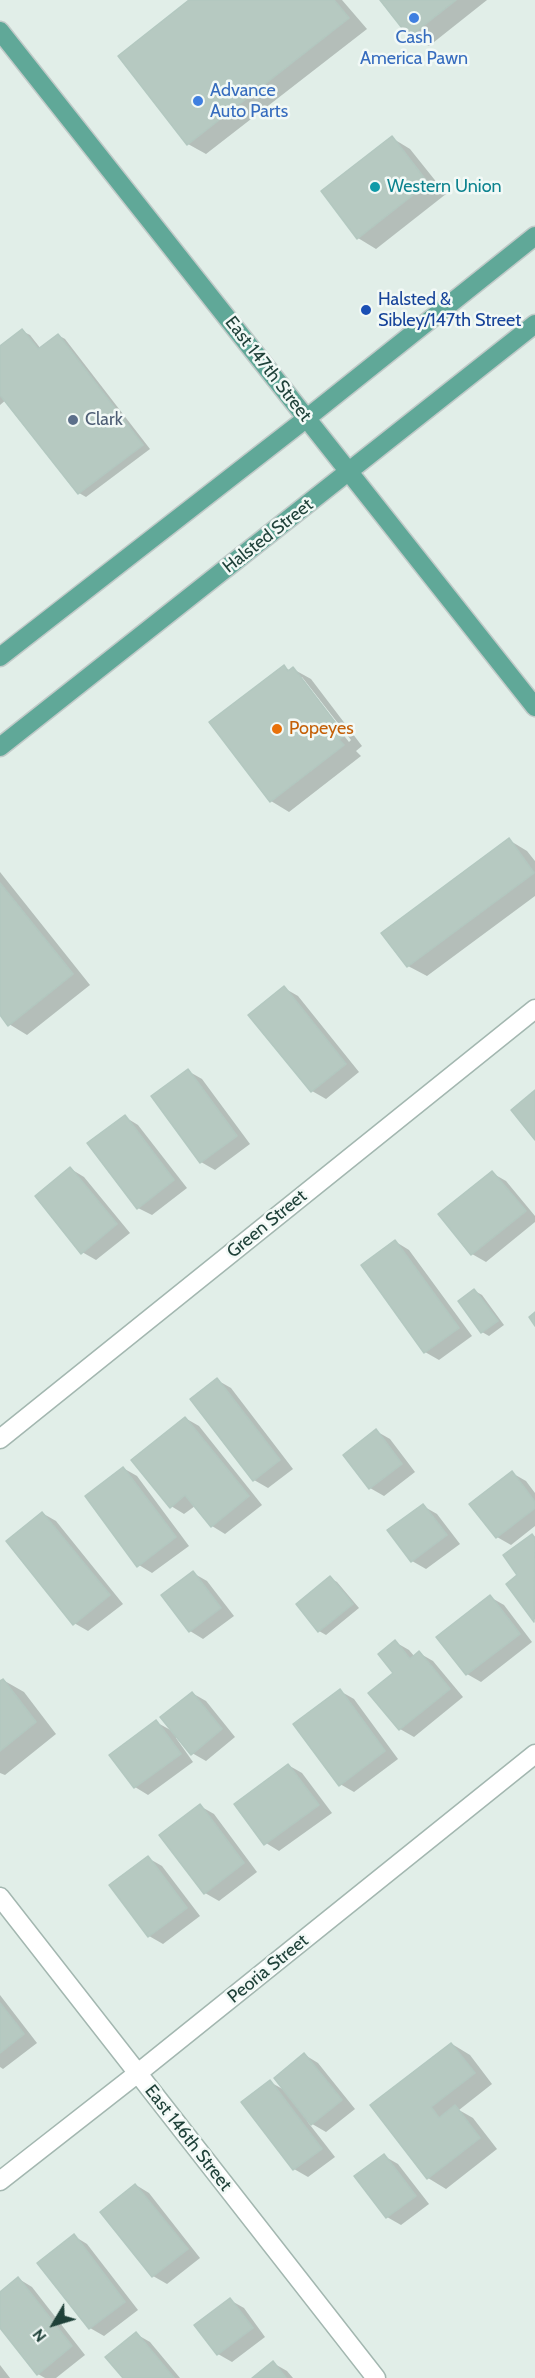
<!DOCTYPE html>
<html>
<head>
<meta charset="utf-8">
<style>
	body { margin:0 }
	#map { position:relative; width:535px; height:2378px; overflow:hidden; background:#e1eee8; font-family:Cabin,sans-serif }
	canvas { display:block }
	.north { position:absolute; left:24px; top:2294px; width:60px; height:60px; -webkit-text-stroke:4px #f2f9f6; paint-order:stroke; rotate:232deg; font-size:16px; font-weight:700; line-height:24px; text-align:center; color:#1f4139 }
	.north::after { content:''; display:block; margin:auto; width:21px; height:27px; background:#1f4139; clip-path:polygon(50% 0,100% 100%,50% 72%,0 100%) }
</style>
</head>
<body>
<div id="map">
<canvas width="535" height="2378"></canvas>
<div class="north">N</div>
</div>
<script>
const ctx = document.querySelector('canvas').getContext('2d');
ctx.lineJoin = 'round';
function paint(path, color) { ctx.fillStyle = color; ctx.fill(path, 'evenodd'); }
const shape = rows => new Path2D(rows.map(r => 'M' + r).join(''));
function stroke(path, color, width, dash) { ctx.strokeStyle = color; ctx.lineWidth = width; ctx.lineCap = dash ? 'butt' : 'round'; ctx.setLineDash(dash || []); ctx.stroke(path); }
function write(font, color, halo, rows, align = 'center') {
  ctx.font = font + ' Cabin,sans-serif'; ctx.lineWidth = 5; ctx.setLineDash([]); ctx.textBaseline = 'middle'; ctx.strokeStyle = halo; ctx.fillStyle = color; for (const [text, x, y, turn = 0] of rows) {
    ctx.save(); ctx.translate(x, y); ctx.rotate((+turn || 0) * Math.PI / 180); ctx.textAlign = isNaN(turn) ? turn : align; if (halo) ctx.strokeText(text, 0, 0); ctx.fillText(text, 0, 0); ctx.restore();
  }
}
const shadow = shape([
	[191,0,342,0,367,29,206,154,188,144],
	[382,0,487,0,429,46,410,35],
	[392,138,410,149,446,194,376,249,358,238],
	[22,331,30,335,41,349,58,335,65,339,150,449,86,497,79,493,7,399,0,405,0,348],
	[284,667,291,671,293,669,311,679,362,746,356,751,361,756,289,812,271,801],
	[298,677,302,677,351,740,349,742],
	[509,840,527,851,535,861,535,896,427,976,408,966],
	[0,872,90,985,27,1035,9,1024,0,1013],
	[284,988,298,996,359,1072,326,1099,312,1091,250,1015],
	[188,1071,202,1079,250,1144,215,1170,201,1162],
	[125,1117,138,1125,187,1188,152,1215,138,1208],
	[71,1169,84,1177,130,1233,96,1260,82,1252],
	[492,1173,506,1181,535,1216,535,1222,486,1262,472,1254],
	[396,1242,409,1250,472,1336,439,1360,425,1352,363,1266],
	[475,1291,482,1295,504,1325,489,1336,482,1332],
	[217,1380,231,1388,293,1469,268,1488,254,1480],
	[185,1418,199,1426,262,1505,225,1534,212,1526,195,1506,184,1514,171,1506],
	[376,1431,390,1439,415,1472,384,1496,370,1488],
	[123,1468,137,1476,189,1546,152,1573,139,1565],
	[512,1473,526,1481,535,1493,535,1526,511,1545,497,1537],
	[423,1506,437,1514,460,1544,426,1569,412,1561,389,1531],
	[42,1513,56,1521,123,1604,88,1631,74,1623],
	[532,1535,535,1537,535,1620,508,1584,519,1575],
	[193,1573,207,1581,234,1616,203,1639,190,1631],
	[330,1578,337,1582,359,1608,326,1635,319,1631],
	[490,1597,504,1605,532,1642,481,1682,467,1674],
	[395,1642,409,1650,415,1657,419,1653,433,1661,463,1697,414,1737,400,1729,370,1693,395,1673],
	[3,1680,24,1692,56,1734,5,1775,0,1773,0,1683],
	[340,1691,354,1699,398,1759,354,1792,340,1784],
	[192,1693,206,1701,235,1737,206,1761,192,1753,178,1736,176,1738,193,1762,148,1795,135,1787,156,1722,174,1732],
	[288,1765,302,1773,332,1813,279,1851,266,1843],
	[200,1806,214,1814,257,1872,219,1901,205,1893],
	[148,1858,162,1866,200,1916,163,1944,149,1936],
	[0,1995,37,2043,3,2069,0,2067],
	[452,2044,470,2055,492,2084,459,2110,473,2118,497,2149,446,2189,428,2178,372,2105],
	[305,2055,318,2063,355,2109,326,2132,307,2121,335,2157,308,2177,294,2169,243,2102,270,2082,286,2091],
	[384,2156,398,2164,429,2204,401,2225,387,2217],
	[136,2185,149,2193,200,2258,167,2284,153,2276,102,2212],
	[74,2236,87,2244,138,2310,104,2336,90,2328],
	[19,2279,32,2287,85,2355,56,2378,45,2378,38,2374,0,2326,0,2294],
	[230,2300,244,2308,265,2337,232,2362,218,2354],
	[136,2334,150,2342,180,2378,125,2378],
	[273,2363,287,2371,293,2378,254,2378],
	[0,2365,10,2378,0,2378]
]);
const building = shape([
	[189,0,334,0,349,18,187,145,118,56,189,0],
	[380,0,456,0,409,37,380,0],
	[392,136,428,183,357,239,321,191,392,136],
	[22,329,38,349,58,334,143,445,78,494,0,395,0,346,22,329],
	[284,665,288,671,293,667,345,735,339,740,344,745,270,802,209,722,284,665],
	[509,838,534,873,407,967,381,933,509,838],
	[0,883,73,974,8,1026,0,1015,0,883],
	[284,986,346,1064,311,1092,248,1015,284,986],
	[188,1069,237,1136,200,1163,151,1096,188,1069],
	[535,1090,535,1140,511,1110,535,1090],
	[125,1115,174,1180,137,1209,87,1143,125,1115],
	[70,1167,117,1224,81,1254,35,1196,70,1167],
	[492,1171,526,1211,471,1255,438,1214,492,1171],
	[395,1240,459,1328,424,1353,361,1265,395,1240],
	[474,1289,498,1321,481,1333,458,1301,474,1289],
	[535,1312,535,1326,529,1317,535,1312],
	[217,1378,280,1460,253,1481,190,1399,217,1378],
	[185,1417,249,1496,211,1527,185,1495,170,1508,131,1460,185,1417],
	[376,1429,402,1464,369,1489,343,1455,376,1429],
	[123,1467,176,1537,137,1567,85,1496,123,1467],
	[512,1471,535,1502,535,1508,496,1538,469,1504,512,1471],
	[423,1504,447,1535,411,1562,387,1530,423,1504],
	[42,1512,110,1595,73,1625,6,1541,42,1512],
	[532,1534,535,1538,534,1622,506,1584,517,1575,503,1555,532,1534],
	[193,1571,221,1608,189,1632,161,1595,193,1571],
	[330,1576,353,1604,318,1632,296,1604,330,1576],
	[490,1595,520,1634,466,1675,436,1637,490,1595],
	[395,1640,410,1659,419,1651,450,1689,399,1730,368,1693,393,1673,378,1654,395,1640],
	[3,1679,36,1722,0,1751,0,1681,3,1679],
	[340,1689,385,1751,339,1786,293,1724,340,1689],
	[192,1692,222,1729,191,1755,160,1717,192,1692],
	[156,1720,181,1754,134,1788,109,1755,156,1720],
	[288,1764,319,1805,264,1845,234,1804,288,1764],
	[200,1804,244,1863,204,1894,159,1835,200,1804],
	[148,1856,187,1908,148,1937,109,1885,148,1856],
	[0,2003,24,2034,0,2053,0,2003],
	[451,2043,475,2073,431,2107,439,2118,455,2105,480,2138,427,2179,370,2105,451,2043],
	[304,2053,342,2100,311,2125,274,2078,304,2053],
	[270,2080,322,2149,293,2170,241,2102,270,2080],
	[384,2154,416,2196,386,2218,354,2176,384,2154],
	[135,2184,188,2249,152,2277,100,2212,135,2184],
	[74,2234,125,2302,89,2329,37,2263,74,2234],
	[18,2277,72,2346,37,2375,0,2328,0,2292,18,2277],
	[230,2298,253,2328,217,2355,194,2325,230,2298],
	[136,2332,174,2378,123,2378,105,2357,136,2332],
	[273,2361,286,2378,252,2378,273,2361]
]);
const street = shape([
	[0,1439,535,1009],
	[0,1897,376,2378],
	[0,2181,138,2073,535,1754]
]);
const primary = shape([
	[0,31,535,707],
	[0,657,307,418,535,236],
	[0,747,535,324]
]);
const markers = [
	[414,18,6,"#3f7fe0"],
	[198,101,6,"#3f7fe0"],
	[375,187,6,"#0f9aa8"],
	[366,310,6,"#1a4fb4"],
	[73,420,6,"#5c6f8a"],
	[277,729,6,"#e8710a"]
];
const shopNames = [
	["Cash",414,38],
	["America Pawn",414,59],
	["Advance",210,91,"left"],
	["Auto Parts",210,112,"left"]
];
const cultureNames = [
	["Western Union",387,187]
];
const transitNames = [
	["Halsted &",378,300],
	["Sibley/147th Street",378,321]
];
const streetNames = [
	["East 147th Street",268,369,52],
	["Halsted Street",268,536,-38],
	["Green Street",267,1224,-39],
	["Peoria Street",268,1969,-39],
	["East 146th Street",188,2138,52]
];
const serviceNames = [
	["Clark",85,420]
];
const foodNames = [
	["Popeyes",289,729]
];
paint(shadow, '#0003');
paint(building, '#b6c9c1');
stroke(building, '#b3c8c0', 1.5);
stroke(street, '#a3b7b0', 21);
stroke(primary, '#c0cac8', 21);
stroke(street, '#fff', 18);
stroke(primary, '#60a898', 18);
for (const [x, y, r, color] of markers) { const dot = new Path2D(); dot.arc(x, y, r, 0, 2 * Math.PI); ctx.fillStyle = color; ctx.fill(dot); stroke(dot, '#f2f9f6', 2); }
write('18px', '#366cbe', '#f2f9f6', shopNames);
write('18px', '#0d838f', '#f2f9f6', cultureNames, 'left');
write('18px', '#164399', '#f2f9f6', transitNames, 'left');
write('18px', '#1f4139', '#f2f9f6', streetNames);
write('18px', '#4e5e75', '#f2f9f6', serviceNames, 'left');
write('18px', '#c56008', '#f2f9f6', foodNames, 'left');
</script>
</body>
</html>
